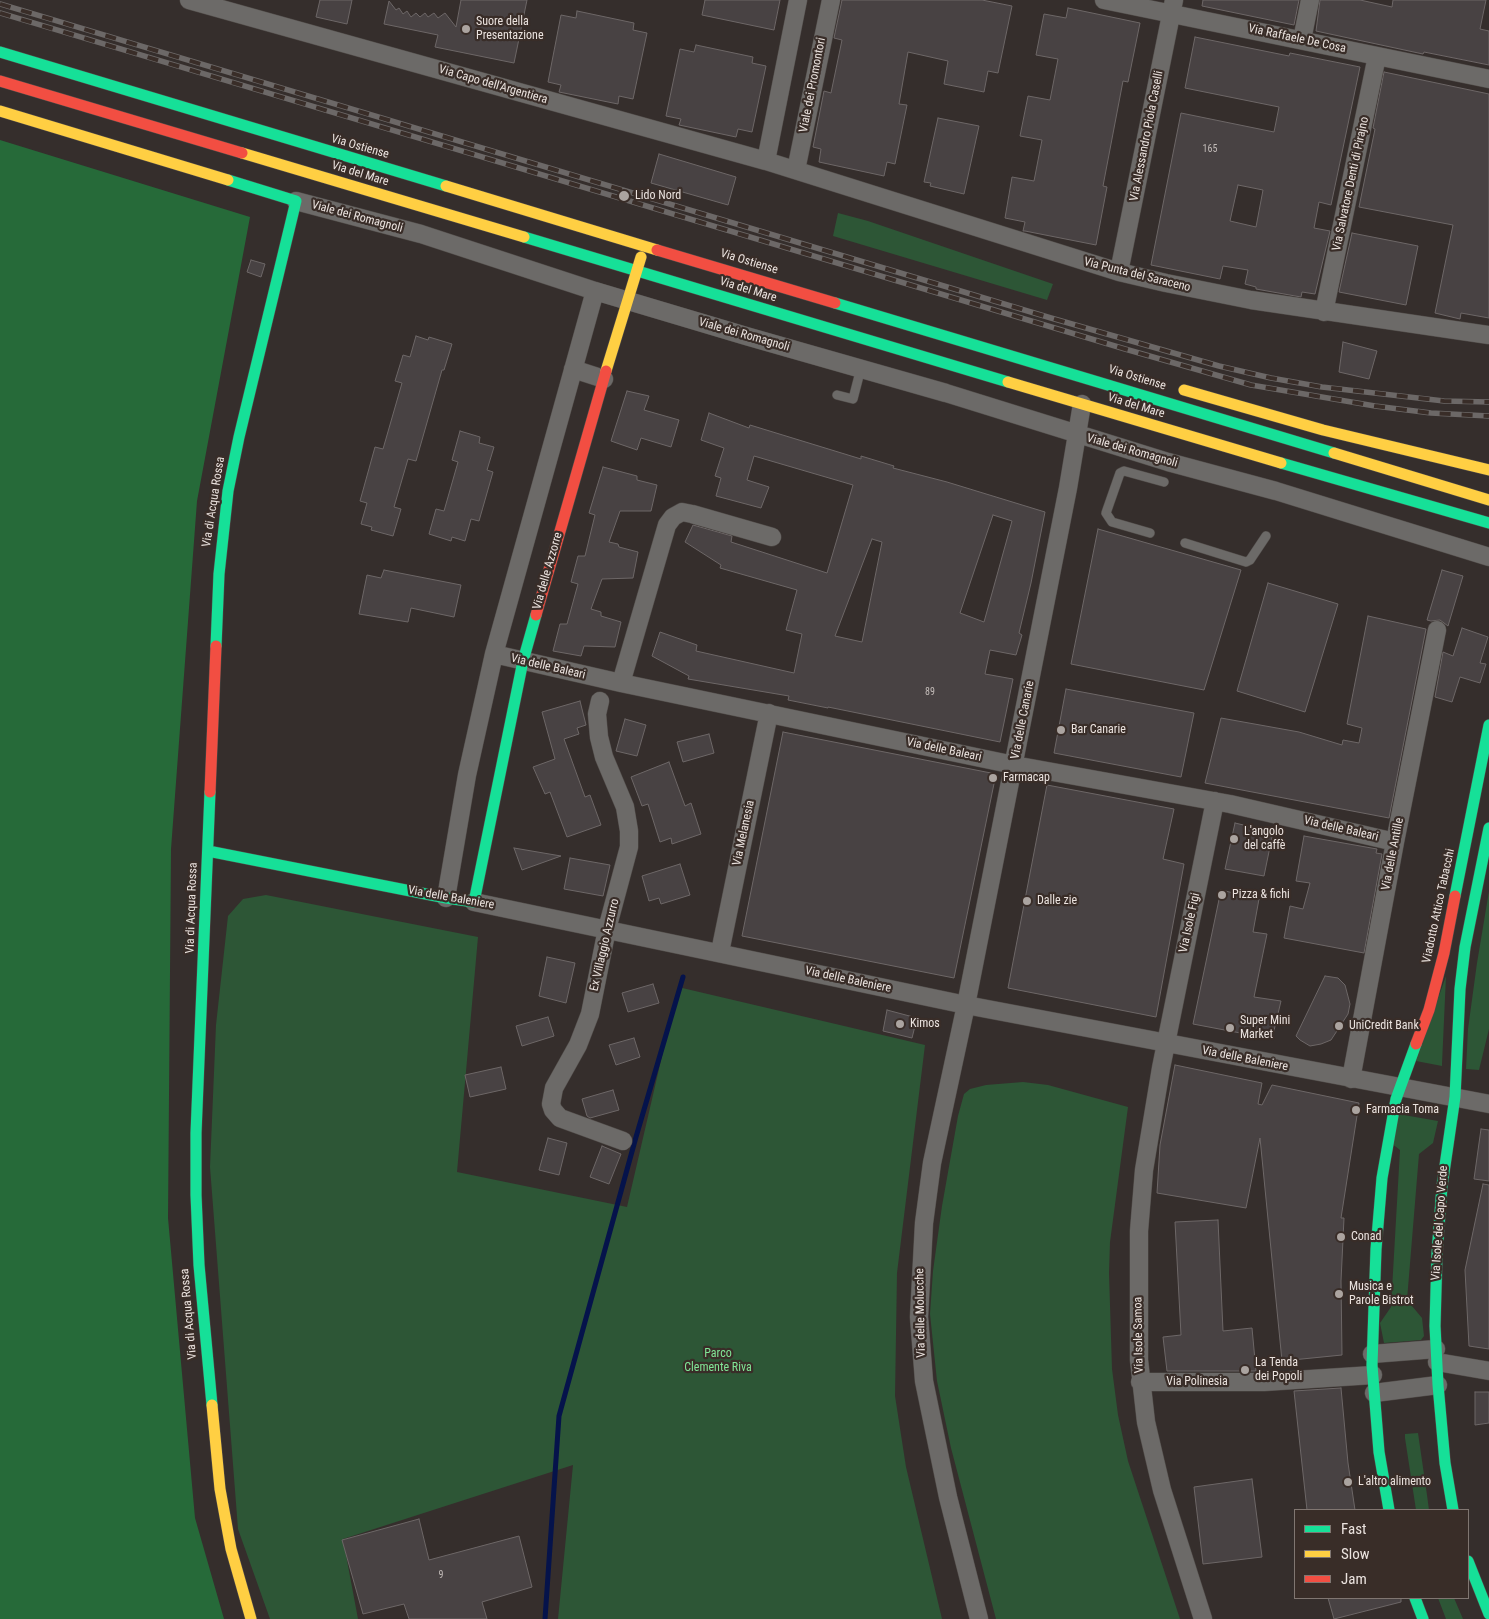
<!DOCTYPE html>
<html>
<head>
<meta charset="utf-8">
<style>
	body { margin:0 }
	#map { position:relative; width:1489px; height:1619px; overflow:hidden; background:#352e2c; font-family:"Roboto Condensed",sans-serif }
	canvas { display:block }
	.legend { position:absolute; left:1294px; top:1509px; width:175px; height:90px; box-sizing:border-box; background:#392d28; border:1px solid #807671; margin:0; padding:6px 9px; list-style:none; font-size:15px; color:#ebe3df }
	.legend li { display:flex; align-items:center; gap:10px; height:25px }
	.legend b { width:25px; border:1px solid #807671 }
</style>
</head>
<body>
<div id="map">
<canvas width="1489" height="1619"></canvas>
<ul class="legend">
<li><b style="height:6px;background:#16e098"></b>Fast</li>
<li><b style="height:6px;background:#ffcf43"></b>Slow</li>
<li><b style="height:6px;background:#f24e42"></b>Jam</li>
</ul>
</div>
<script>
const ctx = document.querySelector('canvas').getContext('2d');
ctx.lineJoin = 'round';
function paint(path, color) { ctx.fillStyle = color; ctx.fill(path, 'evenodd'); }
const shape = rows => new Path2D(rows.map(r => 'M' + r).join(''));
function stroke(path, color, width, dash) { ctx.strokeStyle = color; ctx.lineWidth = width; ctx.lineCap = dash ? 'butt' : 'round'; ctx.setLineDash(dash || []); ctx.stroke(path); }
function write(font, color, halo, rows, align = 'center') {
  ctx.font = font + ' "Roboto Condensed",sans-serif'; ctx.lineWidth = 4.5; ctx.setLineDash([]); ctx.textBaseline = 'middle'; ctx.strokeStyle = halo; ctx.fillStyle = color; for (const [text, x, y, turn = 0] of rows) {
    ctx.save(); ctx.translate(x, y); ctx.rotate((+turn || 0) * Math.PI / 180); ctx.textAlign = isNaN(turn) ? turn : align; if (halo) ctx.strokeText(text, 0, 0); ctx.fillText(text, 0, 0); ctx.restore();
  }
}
const green = shape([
	[838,213,868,221,1053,284,1047,300,833,236],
	[1489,891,1489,1029,1479,1070,1466,1069,1468,1029,1477,963],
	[266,895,478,937,457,1172,627,1207,678,987,925,1045,897,1273,895,1396,906,1467,942,1619,558,1619,573,1465,343,1539,358,1619,270,1619,238,1529,210,1167,216,1025,228,916,243,899],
	[1446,976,1442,1064,1442,1066,1416,1061],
	[1023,1082,1048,1085,1128,1107,1110,1242,1109,1273,1112,1369,1118,1415,1128,1461,1180,1619,996,1619,951,1448,937,1381,930,1314,933,1271,942,1206,958,1116,964,1094,970,1089,986,1085],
	[1398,1114,1438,1121,1433,1143,1419,1154,1407,1300,1422,1318,1424,1336,1421,1340,1384,1343,1380,1323,1391,1307,1400,1150,1391,1143],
	[1418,1433,1427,1495,1429,1510,1416,1510,1405,1438,1405,1434],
	[1438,1598,1454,1598,1463,1619,1446,1619]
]);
const forest = shape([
	[0,140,250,217,197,501,171,849,168,1218,195,1518,224,1619,0,1619]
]);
const stream = shape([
	[545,1619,559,1416,636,1137,683,977]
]);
const building = shape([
	[320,0,352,0,347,24,316,17,320,0],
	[461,0,527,0,514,63,435,47,438,35,384,24,389,1,396,10,399,8,403,14,407,11,411,17,416,13,420,17,425,13,428,17,434,13,438,18,445,13,456,27,461,0],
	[705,0,780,0,774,30,702,15,705,0],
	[842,0,982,0,1012,6,998,73,988,71,984,92,944,84,948,61,908,52,899,104,907,105,895,164,887,162,884,176,819,162,821,149,813,147,824,91,831,93,842,40,834,38,842,0],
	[1203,0,1299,0,1294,25,1202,6,1203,0],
	[1320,0,1360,0,1392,7,1393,0,1486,0,1480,29,1489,31,1489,65,1424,52,1423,54,1316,31,1320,0],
	[1068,8,1140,23,1128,82,1123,81,1103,186,1107,187,1096,245,1025,231,1023,231,1025,222,1005,218,1012,177,1034,181,1040,150,1042,140,1020,136,1028,96,1050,100,1058,59,1036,55,1044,14,1066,18,1068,8],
	[577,11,634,23,633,30,647,33,633,99,619,96,618,104,559,92,561,85,548,82,561,15,576,18,577,11],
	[1195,37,1289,56,1290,53,1360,67,1331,205,1319,202,1314,228,1330,231,1315,294,1302,292,1301,297,1256,289,1256,287,1245,284,1248,270,1223,266,1220,279,1151,265,1181,113,1274,132,1279,107,1185,88,1195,37],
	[1238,185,1263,190,1256,227,1230,221,1238,185],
	[696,45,753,57,752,63,766,66,752,132,738,129,736,137,679,125,681,119,666,116,680,49,694,52,696,45],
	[1384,72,1489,94,1489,318,1461,313,1460,319,1435,313,1453,225,1359,207,1375,129,1373,128,1384,72],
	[938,118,979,126,964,194,930,186,931,183,924,182,938,118],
	[659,154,736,177,728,205,651,183,659,154],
	[1352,233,1418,246,1406,305,1339,292,1352,233],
	[251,260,265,264,261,277,247,272,251,260],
	[416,336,428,340,429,337,452,344,444,370,442,370,416,461,408,459,394,507,401,509,393,536,371,530,372,527,361,524,367,503,360,501,375,447,383,449,402,383,395,381,403,355,410,357,416,336],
	[1343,342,1377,351,1369,379,1339,372,1343,342],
	[627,391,649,396,644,410,679,420,671,447,641,438,637,450,611,441,627,391],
	[709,413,749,428,750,425,861,459,861,456,894,466,893,468,947,482,1045,512,1031,583,1019,633,1022,635,1016,655,990,650,985,674,1013,679,1000,742,828,707,828,708,788,700,789,696,688,679,689,676,652,656,660,632,697,645,696,651,794,673,802,634,786,630,797,590,720,568,721,565,685,542,693,525,732,536,731,542,827,573,853,485,754,456,747,480,769,487,761,508,716,496,721,478,715,476,724,448,701,440,709,413],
	[993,515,1012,521,984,622,960,613,993,515],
	[872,539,882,542,862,642,835,636,872,539],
	[460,431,480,437,479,443,494,447,487,470,493,472,479,521,471,519,465,541,452,537,451,541,429,534,436,509,444,511,458,462,452,460,460,431],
	[603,467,637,476,637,480,657,485,651,511,620,511,609,542,618,544,619,547,638,552,633,578,602,579,591,609,601,612,601,616,621,622,615,647,584,646,581,656,553,651,560,624,567,624,578,584,571,582,578,556,585,556,595,515,589,513,603,467],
	[1098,529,1241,570,1204,690,1071,664,1098,529],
	[384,570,461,585,454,617,411,608,408,622,359,614,367,575,381,578,384,570],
	[1442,570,1463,576,1448,626,1440,620,1431,621,1427,620,1442,570],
	[1268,583,1338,604,1305,712,1237,691,1268,583],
	[1368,616,1426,629,1389,818,1205,783,1221,718,1299,732,1342,745,1343,740,1359,743,1362,728,1347,724,1368,616],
	[1462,628,1488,637,1480,663,1486,664,1480,683,1460,677,1452,702,1435,697,1443,652,1453,656,1462,628],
	[1066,689,1194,713,1181,777,1054,753,1066,689],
	[580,701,586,725,577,728,579,734,564,739,585,797,590,795,601,825,567,837,550,792,545,794,533,767,555,759,542,712,580,701],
	[625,719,646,725,637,756,616,751,625,719],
	[783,732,996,774,954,978,742,936,783,732],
	[709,734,714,753,683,762,677,742,709,734],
	[669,762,685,806,691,803,701,834,672,844,671,838,660,842,648,804,642,806,631,777,669,762],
	[1047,785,1174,809,1163,859,1184,864,1156,1017,1008,988,1047,785],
	[1235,823,1273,832,1264,876,1225,869,1235,823],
	[1304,836,1377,849,1376,853,1382,854,1364,953,1284,938,1290,906,1303,909,1310,883,1296,881,1304,836],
	[514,848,561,856,522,870,514,848],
	[570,858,610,865,603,896,564,889,570,858],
	[680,864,690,895,661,904,659,898,649,901,642,876,680,864],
	[1221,890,1259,899,1253,932,1267,934,1254,997,1281,1001,1272,1039,1193,1024,1221,890],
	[547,957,575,963,566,1003,539,996,547,957],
	[1325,976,1338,978,1345,985,1350,1004,1348,1014,1331,1040,1321,1044,1310,1046,1300,1040,1296,1036,1325,976],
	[653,984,659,1003,628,1012,622,993,653,984],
	[887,1010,917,1018,912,1038,883,1031,887,1010],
	[548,1017,554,1036,522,1046,516,1026,548,1017],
	[634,1038,640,1057,616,1065,609,1045,634,1038],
	[1175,1065,1262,1083,1258,1104,1262,1105,1272,1085,1359,1103,1341,1218,1344,1218,1341,1281,1342,1355,1282,1361,1260,1138,1246,1208,1157,1193,1160,1145,1175,1065],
	[501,1067,506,1089,470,1097,465,1075,501,1067],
	[613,1090,619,1110,590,1118,587,1116,582,1099,613,1090],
	[1481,1129,1489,1130,1489,1181,1474,1179,1481,1129],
	[548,1138,567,1143,559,1175,539,1170,548,1138],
	[602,1146,621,1154,609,1184,590,1177,602,1146],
	[1483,1184,1489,1185,1489,1349,1469,1346,1465,1270,1483,1184],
	[1218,1220,1223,1331,1252,1328,1256,1371,1167,1371,1163,1337,1181,1335,1175,1222,1218,1220],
	[1341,1388,1348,1463,1355,1510,1307,1510,1294,1391,1341,1388],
	[1475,1392,1489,1392,1489,1423,1475,1425,1475,1392],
	[1252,1479,1262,1557,1203,1564,1194,1487,1252,1479],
	[419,1519,429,1560,519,1536,532,1587,482,1602,487,1619,409,1619,404,1604,363,1614,342,1540,419,1519],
	[1328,1598,1401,1598,1401,1602,1334,1619,1328,1598]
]);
const lane = shape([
	[837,395,853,399,861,368],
	[1150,533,1112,522,1106,513,1120,473,1124,471,1164,482],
	[1185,543,1246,562,1250,560,1266,536]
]);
const street = shape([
	[189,0,766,161,1119,272,1166,283,1251,300,1489,335],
	[1104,0,1489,79],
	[1302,40,1310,0],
	[766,161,798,0],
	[796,170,831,0],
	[296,201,421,234,595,291,746,336,946,393,1168,462,1276,491,1489,557],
	[1119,272,1174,0],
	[1324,312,1377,56],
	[573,369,604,379],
	[494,654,621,683,1014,765,1230,804,1395,842],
	[621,683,667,525,673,517,682,512,692,514,772,537],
	[600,701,597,714,599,737,604,757,625,807,629,831,629,847,607,929,590,1014,578,1045,554,1088,551,1104,553,1110,560,1118,623,1141],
	[446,898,467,775,494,654,595,291],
	[474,902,966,1005,1489,1104],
	[720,952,769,713],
	[1351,1079,1395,842,1437,630],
	[1372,1354,1436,1349],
	[1437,1362,1489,1371],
	[1140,1382,1264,1382,1373,1375],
	[1374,1393,1438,1385],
	[979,1619,948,1497,924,1381,919,1317,924,1223,932,1163,966,1005,1011,777,1068,488,1082,404],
	[1203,1619,1162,1490,1146,1422,1139,1360,1139,1231,1144,1170,1161,1068,1215,801]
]);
const fast = shape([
	[0,52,446,186],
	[524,237,1008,382],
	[835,303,1334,453],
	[1281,463,1489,523],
	[216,646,219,574,228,491,239,437,296,201,228,180],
	[210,792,196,1133,196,1195,199,1265,212,1405],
	[208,851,446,898,474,902,523,661,536,615],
	[1455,896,1489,725],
	[1389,1510,1379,1452,1372,1365,1376,1249,1382,1178,1396,1099,1416,1044],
	[1453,1510,1445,1463,1438,1385,1435,1326,1437,1254,1442,1186,1455,1097,1460,989,1465,947,1489,828],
	[1468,1561,1489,1614],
	[1415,1598,1423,1619]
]);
const slow = shape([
	[0,111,228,180],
	[242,153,524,237],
	[446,186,657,250],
	[606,371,641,257],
	[1008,382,1281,463],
	[1184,390,1323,430,1489,470],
	[1334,453,1489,500],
	[212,1405,220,1489,231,1549,251,1619]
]);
const jam = shape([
	[0,81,242,153],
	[657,250,835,303],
	[536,615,606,371],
	[210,792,216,646],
	[1416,1044,1429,1010,1444,953,1455,896]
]);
const rail = shape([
	[0,4,1051,318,1219,366,1271,378,1322,387,1444,401,1489,402],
	[0,13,1125,349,1251,385,1375,406,1431,413,1489,416]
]);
const markers = [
	[466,29,5,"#aba4a0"],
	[624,196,6,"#aba4a0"],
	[1061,730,5,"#aba4a0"],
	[993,778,5,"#aba4a0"],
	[1234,839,5,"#aba4a0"],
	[1222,895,5,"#aba4a0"],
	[1027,901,5,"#aba4a0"],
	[900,1024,5,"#aba4a0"],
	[1339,1026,5,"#aba4a0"],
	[1230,1028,5,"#aba4a0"],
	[1356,1110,5,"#aba4a0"],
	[1341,1237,5,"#aba4a0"],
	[1339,1294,5,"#aba4a0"],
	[1245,1370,5,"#aba4a0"],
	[1348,1482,5,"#aba4a0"]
];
const numberNames = [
	["165",1210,149],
	["89",930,692],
	["9",441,1575]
];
const poiNames = [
	["Suore della",476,22],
	["Presentazione",476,36],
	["Lido Nord",635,196],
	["Bar Canarie",1071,730],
	["Farmacap",1003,778],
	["L'angolo",1244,832],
	["del caffè",1244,846],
	["Pizza & fichi",1232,895],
	["Dalle zie",1037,901],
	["Super Mini",1240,1021],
	["Market",1240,1035],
	["Kimos",910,1024],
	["UniCredit Bank",1349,1026],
	["Farmacia Toma",1366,1110],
	["Conad",1351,1237],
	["Musica e",1349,1287],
	["Parole Bistrot",1349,1301],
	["La Tenda",1255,1363],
	["dei Popoli",1255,1377],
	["L'altro alimento",1358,1482]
];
const streetNames = [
	["Via Raffaele De Cosa",1297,39,12],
	["Via Capo dell'Argentiera",493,85,16],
	["Viale dei Promontori",813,85,-79],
	["Via Alessandro Piola Caselli",1147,136,-79],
	["Via Ostiense",360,147,16],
	["Via del Mare",360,174,17],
	["Via Salvatore Denti di Pirajno",1351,184,-78],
	["Viale dei Romagnoli",357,217,15],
	["Via Ostiense",749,262,17],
	["Via Punta del Saraceno",1137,275,14],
	["Via del Mare",748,290,17],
	["Viale dei Romagnoli",744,335,16],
	["Via Ostiense",1137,378,17],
	["Via del Mare",1136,406,17],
	["Viale dei Romagnoli",1132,451,16],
	["Via di Acqua Rossa",214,502,-81],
	["Via delle Azzorre",548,571,-74],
	["Via delle Baleari",548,667,13],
	["Via delle Canarie",1023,720,-79],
	["Via delle Baleari",944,750,12],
	["Via delle Baleari",1341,829,13],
	["Via Melanesia",744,833,-78],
	["Via delle Antille",1393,854,-79],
	["Via delle Baleniere",451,898,10],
	["Viadotto Attico Tabacchi",1439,906,-78],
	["Via di Acqua Rossa",192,908,-88],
	["Via Isole Figi",1190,923,-78],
	["Ex Villaggio Azzurro",605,945,-77],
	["Via delle Baleniere",848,980,12],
	["Via delle Baleniere",1245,1059,11],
	["Via Isole del Capo Verde",1440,1223,-86],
	["Via delle Molucche",921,1313,-91],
	["Via di Acqua Rossa",189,1314,-95],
	["Via Isole Samoa",1139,1335,-91],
	["Via Polinesia",1197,1382]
];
const parkNames = [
	["Parco",718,1354],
	["Clemente Riva",718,1368]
];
paint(green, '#2d5636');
paint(forest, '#266a39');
stroke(stream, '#05134b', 5);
paint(building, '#484243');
stroke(building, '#6d6767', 1);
stroke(lane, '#514c49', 10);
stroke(street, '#514c49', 19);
stroke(fast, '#514c49', 12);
stroke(slow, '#514c49', 12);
stroke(jam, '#514c49', 12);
stroke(lane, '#6c6a68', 9);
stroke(street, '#6c6a68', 18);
stroke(fast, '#16e098', 11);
stroke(slow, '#ffcf43', 11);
stroke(jam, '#f24e42', 11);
stroke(rail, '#6c6867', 5.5);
stroke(rail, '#392d28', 4, [11]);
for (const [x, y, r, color] of markers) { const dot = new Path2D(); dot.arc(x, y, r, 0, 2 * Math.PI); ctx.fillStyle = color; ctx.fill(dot); stroke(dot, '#392d28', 2); }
write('10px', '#c2bbb8', null, numberNames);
write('12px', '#ebe3df', '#392d28', poiNames, 'left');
write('12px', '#ebe3df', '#392d28', streetNames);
write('12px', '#81e697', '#392d28', parkNames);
</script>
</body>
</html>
